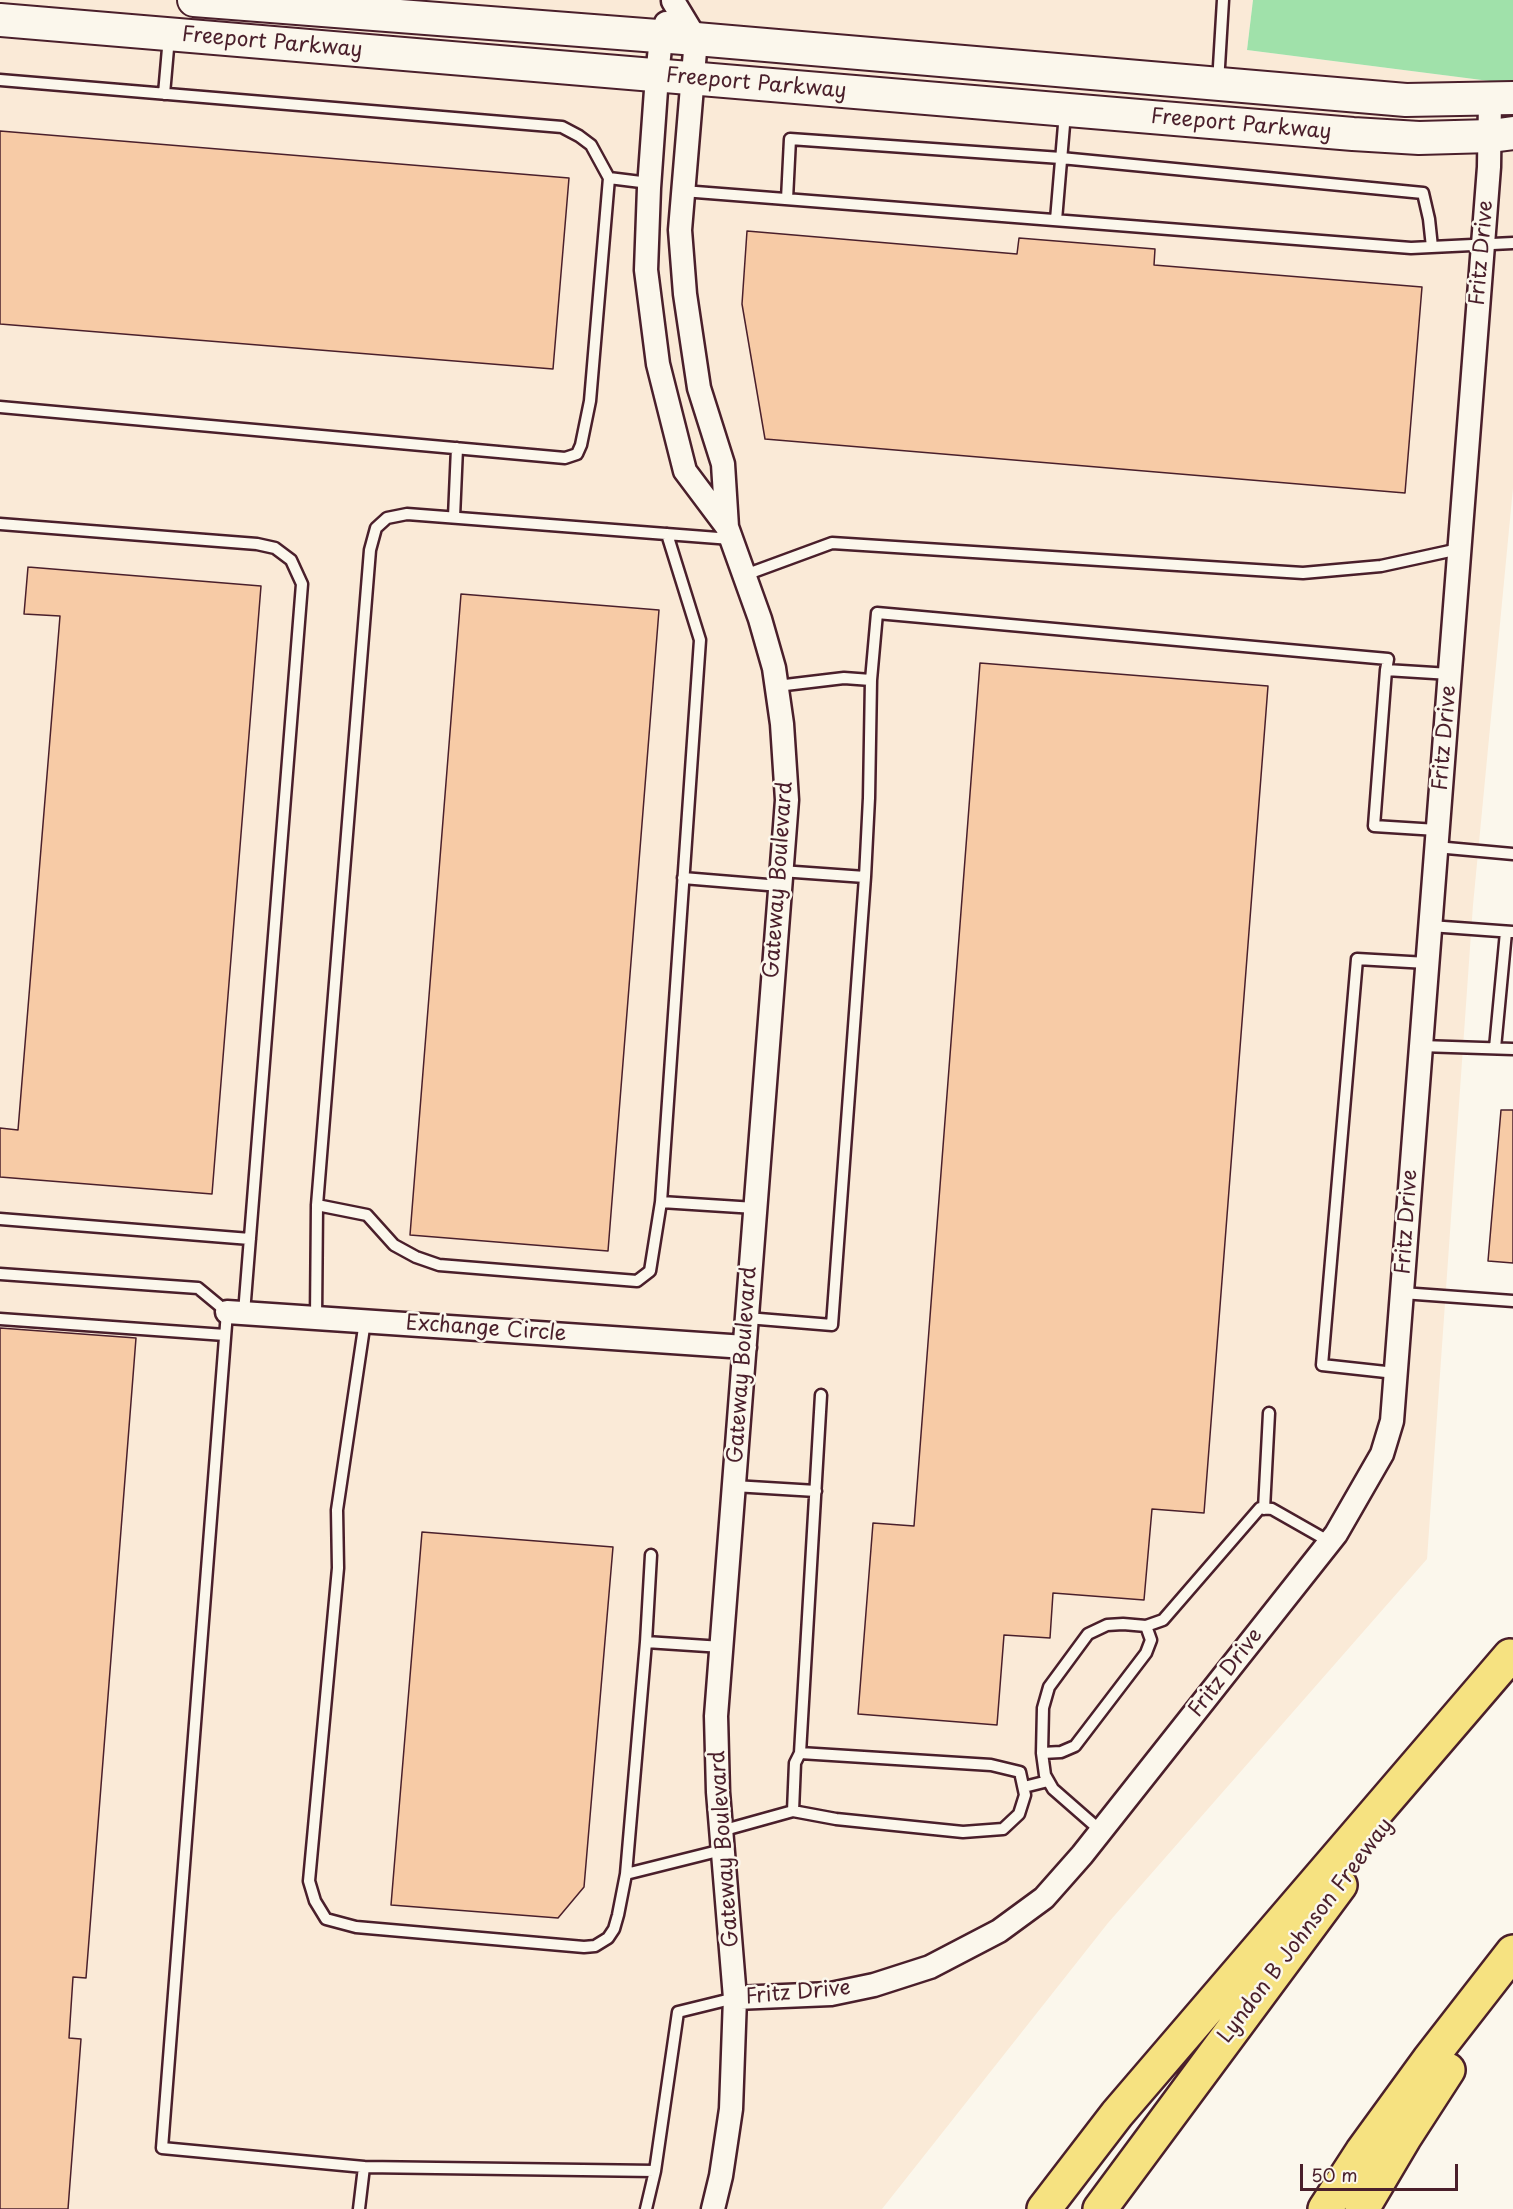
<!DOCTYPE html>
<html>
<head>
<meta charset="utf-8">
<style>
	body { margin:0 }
	#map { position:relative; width:1513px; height:2209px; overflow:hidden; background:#fbf7ec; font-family:"Playpen Sans",sans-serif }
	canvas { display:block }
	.scale { position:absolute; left:1300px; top:2164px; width:158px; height:27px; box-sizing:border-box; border:3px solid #4a1f2b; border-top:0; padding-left:8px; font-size:18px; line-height:21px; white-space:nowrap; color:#4a1f2b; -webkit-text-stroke:4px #fbf7ec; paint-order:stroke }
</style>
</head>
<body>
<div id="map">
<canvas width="1513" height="2209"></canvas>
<div class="scale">50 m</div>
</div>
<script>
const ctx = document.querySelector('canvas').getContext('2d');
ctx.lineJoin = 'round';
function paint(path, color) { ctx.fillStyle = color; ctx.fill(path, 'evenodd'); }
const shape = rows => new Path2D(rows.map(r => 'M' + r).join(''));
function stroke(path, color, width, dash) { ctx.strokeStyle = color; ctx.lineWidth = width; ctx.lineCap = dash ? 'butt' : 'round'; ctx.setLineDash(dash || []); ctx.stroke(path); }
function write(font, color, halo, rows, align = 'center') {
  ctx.font = font + ' "Playpen Sans",sans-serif'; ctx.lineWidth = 5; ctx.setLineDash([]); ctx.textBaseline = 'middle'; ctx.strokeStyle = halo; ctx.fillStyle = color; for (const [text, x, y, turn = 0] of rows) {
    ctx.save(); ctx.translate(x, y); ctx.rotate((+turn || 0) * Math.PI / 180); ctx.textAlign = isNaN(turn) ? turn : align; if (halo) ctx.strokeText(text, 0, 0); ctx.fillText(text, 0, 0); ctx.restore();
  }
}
const built = shape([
	[0,0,1253,0,1247,50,1513,84,1513,488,1473,905,1427,1559,1108,1923,882,2209,0,2209]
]);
const green = shape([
	[1253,0,1513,0,1513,84,1247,50]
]);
const building = shape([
	[0,131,569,178,553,369,0,324,0,131],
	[747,231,1017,254,1019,238,1155,249,1154,265,1422,287,1405,493,765,439,742,304,747,231],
	[28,567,261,586,212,1194,0,1177,0,1128,18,1130,60,616,24,614,28,567],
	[461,594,659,610,608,1251,410,1235,461,594],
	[980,663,1268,686,1204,1513,1152,1509,1144,1600,1053,1593,1050,1638,1004,1635,997,1725,858,1714,873,1523,914,1526,980,663],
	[1501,1110,1513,1110,1513,1263,1488,1261,1501,1110],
	[0,1328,136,1338,86,1978,73,1977,69,2038,81,2039,68,2209,0,2209,0,1328],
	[422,1532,613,1547,584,1887,558,1918,391,1905,422,1532]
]);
const service = shape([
	[0,80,562,127,579,136,591,145,609,178,590,401,581,445,577,454,565,458,0,407],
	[1218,83,1223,0],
	[164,94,169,37],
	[609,178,649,183],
	[683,191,1411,248,1513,243],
	[787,199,790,139,1061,158,1423,193,1429,219,1432,247],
	[1056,220,1065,113],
	[454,517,457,448],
	[0,524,257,544,275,548,291,560,302,584,244,1313],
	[667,534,700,640,661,1202,755,1208],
	[745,575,832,543,1303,573,1381,566,1459,549],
	[871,680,877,613,1388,659,1386,670],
	[777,686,844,678,871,680,869,798,865,877],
	[1437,830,1374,826,1386,670,1450,674],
	[1436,847,1513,854],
	[683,878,780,886],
	[1430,926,1513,932],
	[1421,1046,1513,1049],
	[1495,1048,1506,932],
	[317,1205,367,1215,394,1245,416,1257,439,1265,637,1281,650,1271,661,1202],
	[0,1219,250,1239],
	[0,1274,198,1288,227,1312,162,2148,364,2167,655,2171],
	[1402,1293,1513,1301],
	[316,1318,317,1205,370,550,376,528,387,518,407,514,731,539],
	[747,1318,832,1325,865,877,781,871],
	[0,1319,225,1335],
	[365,1321,337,1510,338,1568,309,1881,315,1901,326,1919,356,1927,584,1947,595,1946,608,1938,614,1929,618,1915,626,1874,646,1642,651,1555],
	[1395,1373,1322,1365,1357,959,1427,963],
	[734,1486,816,1491],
	[1264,1509,1269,1413],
	[646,1642,722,1647],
	[800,1753,821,1395],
	[1042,1753,1061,1752,1075,1746,1146,1653,1151,1640,1146,1626],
	[1024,1787,1048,1781],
	[721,1831,793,1811,836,1819,963,1832,1003,1829,1019,1814,1025,1795,1020,1772,991,1765,800,1753,795,1763,793,1811],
	[1101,1831,1053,1789,1045,1775,1042,1753,1043,1708,1049,1687,1088,1634,1107,1625,1123,1624,1146,1626,1163,1620,1260,1508,1272,1509,1330,1542],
	[626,1874,722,1850],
	[359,2209,364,2167],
	[646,2209,655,2171,678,2012,735,1998]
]);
const minor = shape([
	[673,1,696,39,680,230,685,294,699,388,723,464,727,527,760,619,774,668,782,724,787,800,716,1716,718,1792,735,1998,731,2109,721,2176,713,2209],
	[666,23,661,38,657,76,649,188,646,270,658,364,685,471,727,527],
	[227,1312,745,1347],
	[735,1998,831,1994,874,1985,930,1967,999,1931,1044,1898,1082,1855,1336,1534,1382,1454,1392,1421,1489,167,1490,100]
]);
const secondary = shape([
	[194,0,696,39,1406,100,1513,98],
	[0,20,1353,134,1419,138,1491,136,1513,133]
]);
const motorway = shape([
	[1044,2209,1117,2114,1510,1656],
	[1100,2209,1340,1885],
	[1325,2209,1362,2152,1429,2060,1513,1952],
	[1362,2209,1404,2138,1448,2070]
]);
const streetNames = [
	["Freeport Parkway",272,43,5],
	["Freeport Parkway",756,84,5],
	["Freeport Parkway",1241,125,5],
	["Fritz Drive",1482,253,-85],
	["Fritz Drive",1445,738,-85],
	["Gateway Boulevard",779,880,-86],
	["Fritz Drive",1407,1222,-86],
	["Exchange Circle",486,1329,4],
	["Gateway Boulevard",743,1365,-86],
	["Fritz Drive",1226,1673,-52],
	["Gateway Boulevard",725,1849,-94],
	["Lyndon B Johnson Freeway",1306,1931,-53],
	["Fritz Drive",798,1993,-5]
];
paint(built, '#faead7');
paint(green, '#a0e1aa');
paint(building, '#f7cba6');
stroke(building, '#4a1f2b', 1.5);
stroke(service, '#4a1f2b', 15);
stroke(minor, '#4a1f2b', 27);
stroke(secondary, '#4a1f2b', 36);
stroke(motorway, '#4a1f2b', 38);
stroke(service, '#fbf7ec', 10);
stroke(minor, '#fbf7ec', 22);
stroke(secondary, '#fbf7ec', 32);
stroke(motorway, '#f6e281', 33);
write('21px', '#4a1f2b', '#fbf7ec', streetNames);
</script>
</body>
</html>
